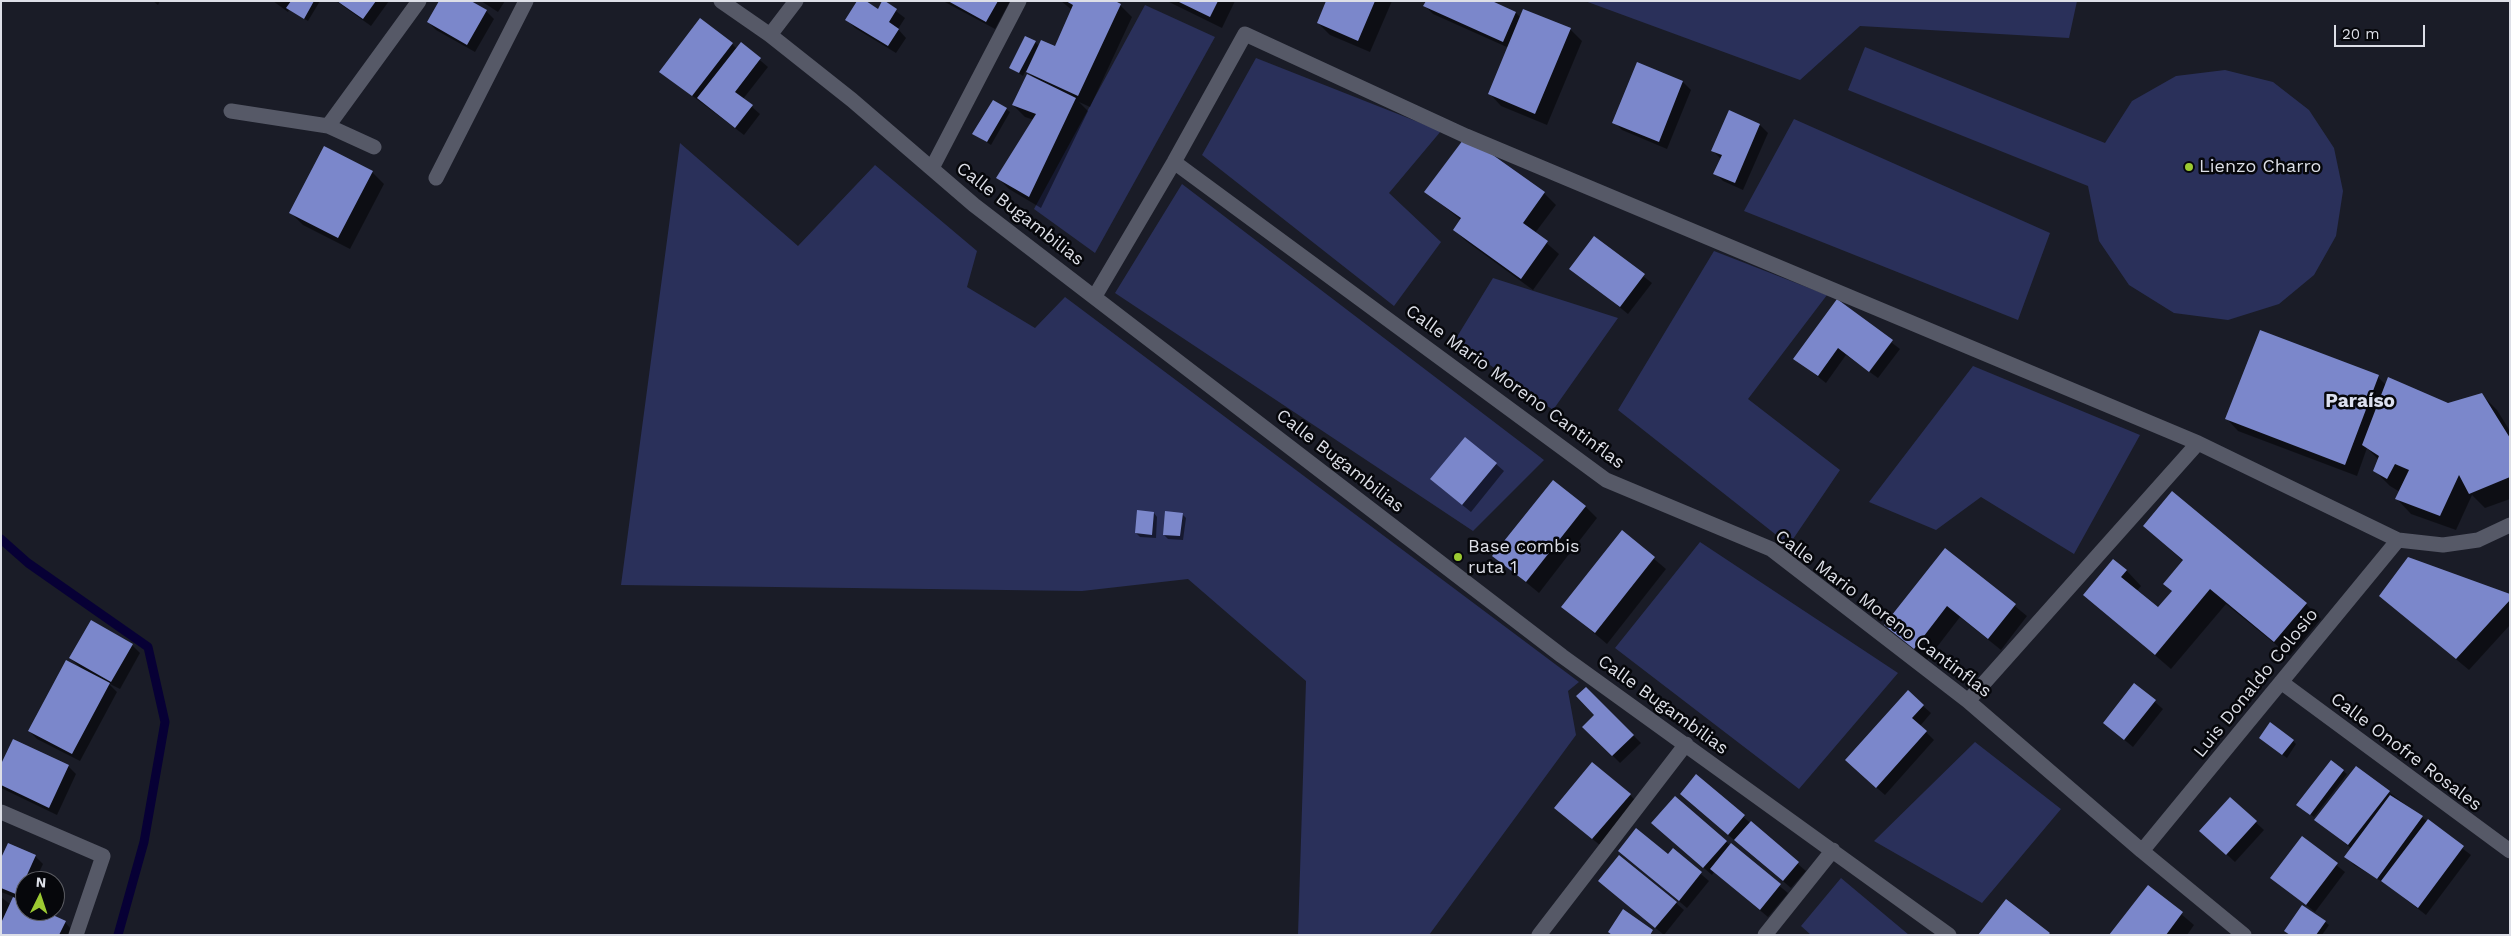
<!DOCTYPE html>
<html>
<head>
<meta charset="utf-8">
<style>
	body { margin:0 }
	#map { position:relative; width:2511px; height:936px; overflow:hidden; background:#1a1c27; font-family:"Work Sans",sans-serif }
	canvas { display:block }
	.frame { position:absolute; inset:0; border:2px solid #dddfe7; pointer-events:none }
	.north { position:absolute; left:15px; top:871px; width:50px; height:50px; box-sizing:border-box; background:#06070b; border:1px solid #5c5d63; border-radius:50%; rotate:4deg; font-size:14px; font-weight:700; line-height:20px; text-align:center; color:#dddfe7 }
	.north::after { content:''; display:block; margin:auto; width:18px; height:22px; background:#9cca32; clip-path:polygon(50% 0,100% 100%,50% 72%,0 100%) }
	.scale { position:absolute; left:2334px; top:25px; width:91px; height:22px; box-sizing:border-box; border:2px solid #dddfe7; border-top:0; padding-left:6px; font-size:15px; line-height:18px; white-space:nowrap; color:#dddfe7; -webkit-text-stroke:4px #06070b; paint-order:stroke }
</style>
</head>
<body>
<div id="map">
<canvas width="2511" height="936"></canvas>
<div class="frame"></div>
<div class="north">N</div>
<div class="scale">20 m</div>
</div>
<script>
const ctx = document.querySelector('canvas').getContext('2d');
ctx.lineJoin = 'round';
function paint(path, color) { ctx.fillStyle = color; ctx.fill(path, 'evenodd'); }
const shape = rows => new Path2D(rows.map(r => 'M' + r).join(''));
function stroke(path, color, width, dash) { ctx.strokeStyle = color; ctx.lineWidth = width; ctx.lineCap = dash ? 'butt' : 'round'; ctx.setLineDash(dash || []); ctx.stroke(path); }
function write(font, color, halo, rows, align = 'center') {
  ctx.font = font + ' "Work Sans",sans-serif'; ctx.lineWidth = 5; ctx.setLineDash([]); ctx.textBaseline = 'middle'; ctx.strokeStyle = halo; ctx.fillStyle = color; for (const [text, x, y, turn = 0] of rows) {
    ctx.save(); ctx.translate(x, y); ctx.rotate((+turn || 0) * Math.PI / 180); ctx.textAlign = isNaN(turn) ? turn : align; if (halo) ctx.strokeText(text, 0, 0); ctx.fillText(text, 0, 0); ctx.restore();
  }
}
const green = shape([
	[1585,1,2077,1,2069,38,1860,26,1800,80],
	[1145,5,1215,37,1095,253,1034,209],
	[1865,47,2105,143,2132,101,2176,76,2225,70,2273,82,2309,110,2334,148,2343,191,2336,236,2314,275,2279,304,2228,320,2174,313,2129,285,2099,241,2088,186,1848,90],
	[1256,58,1441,131,1389,193,1441,242,1394,306,1202,155],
	[1794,119,2050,233,2018,320,1744,211],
	[680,143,798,246,875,165,977,251,967,287,1035,328,1065,297,1579,682,1568,691,1576,735,1429,935,1298,935,1306,681,1188,579,1082,591,621,585],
	[1182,184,1544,460,1473,531,1115,293],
	[1714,251,1827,295,1748,399,1840,470,1789,545,1618,410],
	[1493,278,1618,318,1553,410,1455,340],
	[1973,366,2140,435,2074,554,1981,497,1936,530,1869,502],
	[1700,542,1898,673,1799,789,1615,648],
	[1975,742,2061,809,1982,903,1874,841],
	[1841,878,1909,935,1811,935,1801,926]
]);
const shadow = shape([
	[153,1,160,1,158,5],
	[273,1,320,1,308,21,289,10,288,12],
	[336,1,389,1,371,26],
	[481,1,505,1,498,12],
	[943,1,1010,1,995,29],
	[1061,1,1112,1,1120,5,1132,17,1090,107,1079,102,1088,111,1041,208,1009,189,997,177,1034,120,1025,117,1013,105,1035,79,1026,70,1023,76,1011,68,1035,42,1039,46,1055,47,1072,10],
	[1167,1,1235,1,1222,28],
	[1328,1,1392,1,1370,52,1330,35,1318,23],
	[1489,1,1516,13,1521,18,1570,29,1582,41,1547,125,1501,106,1490,94,1509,48,1433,14,1425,6],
	[884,2,905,18,898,29,906,38,896,53,855,28,847,20,878,10],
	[486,11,494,19,475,52,436,30,428,22],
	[732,44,737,49,741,44,768,67,743,99,760,114,744,135,661,72],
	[1637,64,1683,82,1691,90,1667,149,1622,130,1614,122],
	[1006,109,1010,112,991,145,974,134],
	[1760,125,1768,133,1743,190,1723,181,1715,173,1721,159,1713,151],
	[1466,137,1544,193,1556,205,1535,233,1559,254,1533,290,1466,241,1454,230,1461,220,1426,192],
	[372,172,384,184,350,249,303,225,291,213],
	[1594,238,1652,283,1628,314,1571,268],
	[1837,301,1900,349,1878,378,1846,355,1826,383,1795,359],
	[2378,377,2386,385,2448,404,2481,394,2497,410,2510,431,2510,499,2485,508,2472,495,2456,530,2411,514,2396,498,2400,492,2390,486,2375,471,2379,460,2367,448,2357,476,2238,431,2227,419],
	[1496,464,1504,471,1471,512,1440,487],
	[1586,507,1597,518,1539,593,1494,556],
	[1154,513,1157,517,1156,538,1140,537,1136,533],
	[1182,514,1186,518,1183,540,1168,539,1164,535],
	[2144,526,2306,604,2321,619,2290,656,2226,604,2171,669,2085,595,2126,570,2141,586,2137,591,2158,609,2173,592,2164,584,2183,561],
	[1622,532,1666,569,1607,644,1563,607],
	[1945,549,2027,616,2001,650,1960,617,1927,660,1886,625],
	[2510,595,2510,625,2469,670,2380,596],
	[91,622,132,645,140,653,120,689,108,683,117,692,80,761,37,739,29,731,82,669,70,658],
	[2135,685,2163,709,2133,747,2104,723],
	[1586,688,1641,743,1620,763,1584,727,1596,715],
	[1923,706,1931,713,1920,726,1934,740,1885,795,1854,768],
	[2264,741,2293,741,2296,744,2287,758],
	[68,766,76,774,57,815,1,788,1,767],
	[2343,771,2347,774,2314,817,2302,808],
	[1696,776,1806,871,1791,888,1689,802],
	[2389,792,2471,855,2426,915,2386,884,2354,865,2346,857,2352,849,2316,820],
	[1630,795,1638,803,1601,846,1564,816],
	[2230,799,2264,830,2235,862,2209,838],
	[1652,823,1726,842,1788,893,1768,917,1714,872,1712,875],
	[2302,838,2345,872,2315,912,2272,878],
	[1673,850,1709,881,1687,908,1619,851,1668,856],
	[35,856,43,864,35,881,25,881,25,911,41,911,65,922,76,935,1,935,1,897,11,905,14,897,1,892,1,862],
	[1599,881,1676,903,1684,910,1664,935],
	[2148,886,2194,925,2187,935,2111,935],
	[2325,922,2329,925,2322,935,2290,935]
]);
const stream = shape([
	[1,539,28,563,148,647,165,722,144,842,118,935]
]);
const building = shape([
	[291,1,314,1,304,19,286,8],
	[337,1,376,1,363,19],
	[439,1,471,1,487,10,467,45,427,22],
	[857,1,866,1,878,9,882,1,885,1,897,9,889,22,899,29,888,46,845,20],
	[948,1,998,1,986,22],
	[1066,1,1115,1,1121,4,1078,96,1026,72,1041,40,1055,46,1073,5],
	[1177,1,1218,1,1210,17],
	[1326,1,1375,1,1358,41,1317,23],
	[1426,1,1492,1,1516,12,1503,42,1423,6],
	[1523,9,1571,28,1535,114,1488,94],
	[700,18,733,43,692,96,659,72],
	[1025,36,1036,41,1019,73,1009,68],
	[741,42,761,58,735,92,753,105,735,128,697,98],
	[1637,62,1683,81,1659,142,1612,123],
	[1027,74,1076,98,1029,197,996,178,1036,114,1012,105],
	[993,100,1007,108,987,142,972,134],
	[1729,110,1760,124,1735,183,1713,174,1722,155,1711,151],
	[1466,136,1545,192,1523,223,1548,241,1521,279,1453,230,1461,218,1424,192],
	[324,146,373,171,338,238,289,213],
	[1594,236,1645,274,1620,307,1569,269],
	[1837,299,1893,340,1869,372,1838,348,1818,376,1793,359],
	[2260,330,2379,375,2345,465,2225,419],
	[2388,377,2448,403,2482,393,2510,438,2510,477,2469,494,2459,475,2440,516,2395,499,2409,470,2395,464,2387,479,2373,471,2379,456,2362,445],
	[1465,437,1497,463,1462,505,1430,479],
	[1553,480,1586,506,1526,582,1492,556],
	[2172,491,2307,603,2274,642,2210,589,2155,655,2083,595,2113,559,2127,570,2121,577,2158,607,2172,591,2163,584,2183,560,2143,526],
	[1137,510,1154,512,1152,535,1135,533],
	[1165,511,1183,513,1180,536,1163,535],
	[1622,530,1655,557,1595,633,1561,607],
	[1945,548,2016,604,1988,639,1947,606,1914,649,1884,625],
	[2408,557,2510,594,2510,600,2456,659,2379,596],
	[91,620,133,644,111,682,69,658],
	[66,660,110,683,72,754,28,731],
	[2134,683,2156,700,2124,740,2103,723],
	[1586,687,1634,735,1612,756,1582,727,1594,715,1576,696],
	[1908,690,1924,705,1912,718,1927,731,1876,788,1845,760],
	[2270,722,2294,740,2282,755,2259,738],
	[13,739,69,765,49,808,1,785,1,764],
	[2331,760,2344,770,2310,815,2296,805],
	[1592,762,1631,794,1592,839,1554,808],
	[2356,766,2390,791,2348,845,2314,820],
	[1696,774,1745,815,1728,835,1680,794],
	[2390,795,2423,816,2377,879,2344,857],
	[1675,796,1727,841,1703,868,1651,823],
	[2230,797,2257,821,2226,855,2199,831],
	[2428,819,2464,846,2418,908,2381,881],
	[1751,821,1799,862,1783,881,1734,840],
	[1636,828,1668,854,1673,848,1702,872,1679,901,1618,851],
	[2302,836,2338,863,2306,905,2270,878],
	[8,843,36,855,18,895,1,888,1,858],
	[1731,843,1781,884,1760,910,1710,869],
	[1619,855,1677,902,1655,928,1598,881],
	[2148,885,2183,912,2166,935,2109,935],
	[13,897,25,902,25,911,44,911,66,921,59,935,1,935,1,923],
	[2006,899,2050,933,2048,935,1978,935],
	[2302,905,2326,921,2316,935,2290,935,2284,931],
	[1623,909,1653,930,1650,935,1612,935,1608,932]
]);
const minor = shape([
	[721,1,770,35,852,100,974,205,1562,656,1949,935],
	[770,35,796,1],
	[231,111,328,126,374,147],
	[328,126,419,1],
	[1174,162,1606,480,1771,549,1968,701,2142,851,2244,935],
	[932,168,1019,1],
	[436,178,526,1],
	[1095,296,1174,162,1245,34,1466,136,2198,443,2398,540,2443,545,2478,540,2510,525],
	[2281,682,2510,851],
	[1968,701,2198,443],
	[1,812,103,856,76,935],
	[2142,851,2398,540],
	[1539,935,1686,744],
	[1765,935,1833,850]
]);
const markers = [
	[2189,167,5,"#9cca32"],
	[1458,557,5,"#9cca32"]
];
const poiNames = [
	["Lienzo Charro",2199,167],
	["Base combis",1468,547],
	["ruta 1",1468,568]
];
const streetNames = [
	["Calle Bugambilias",1020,214,38],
	["Calle Mario Moreno Cantinflas",1515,387,36],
	["Calle Bugambilias",1340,461,38],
	["Calle Mario Moreno Cantinflas",1883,614,37],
	["Luis Donaldo Colosio",2256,683,-51],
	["Calle Bugambilias",1663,705,36],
	["Calle Onofre Rosales",2406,752,37]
];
const neighbourhoodNames = [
	["Paraíso",2360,401]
];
paint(green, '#2a305a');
paint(shadow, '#0007');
stroke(stream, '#070035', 9);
paint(building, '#7b87cb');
stroke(minor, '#565967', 15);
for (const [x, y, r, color] of markers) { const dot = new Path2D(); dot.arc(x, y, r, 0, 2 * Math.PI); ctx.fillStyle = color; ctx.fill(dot); stroke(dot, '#06070b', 2); }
write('18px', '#dddfe7', '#06070b', poiNames, 'left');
write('18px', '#dddfe7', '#06070b', streetNames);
write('bold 19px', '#dce0ef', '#06070b', neighbourhoodNames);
</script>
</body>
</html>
